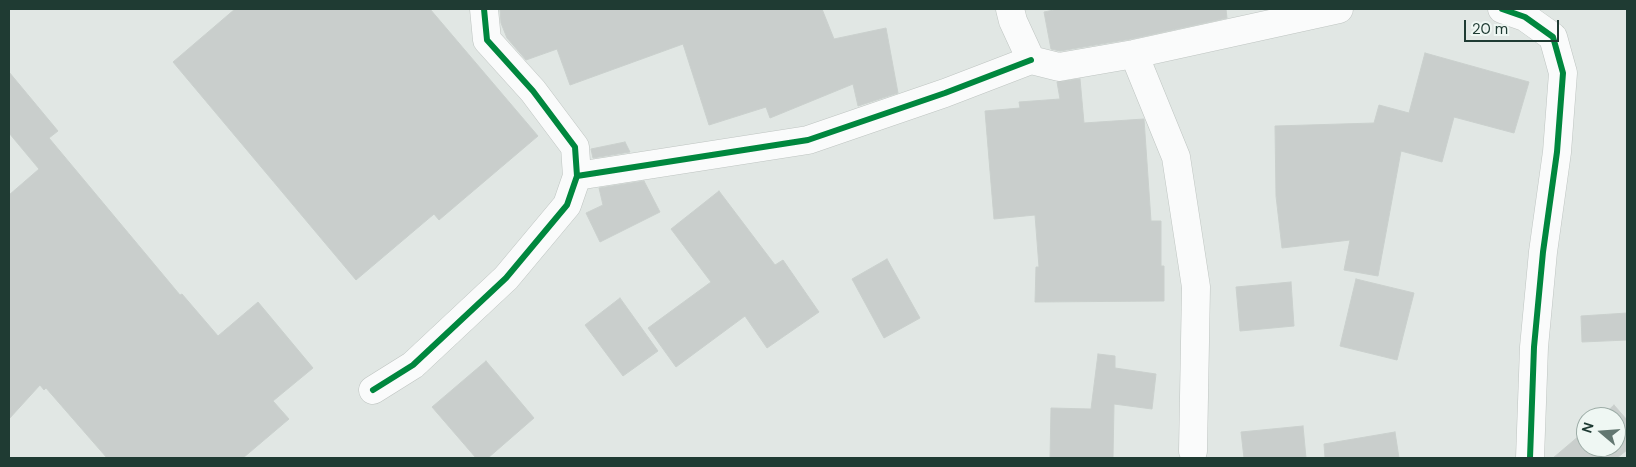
<!DOCTYPE html>
<html>
<head>
<meta charset="utf-8">
<style>
	body { margin:0 }
	#map { position:relative; width:1636px; height:467px; overflow:hidden; background:#e1e7e4; font-family:"DM Sans",sans-serif }
	canvas { display:block }
	.frame { position:absolute; inset:0; border:10px solid #1f3b33; pointer-events:none }
	.north { position:absolute; left:1576px; top:407px; width:50px; height:50px; box-sizing:border-box; background:#eff7f3; border:1px solid #9caca6; border-radius:50%; rotate:288deg; font-size:14px; font-weight:700; line-height:20px; text-align:center; color:#1f3b33 }
	.north::after { content:''; display:block; margin:auto; width:18px; height:22px; background:#637771; clip-path:polygon(50% 0,100% 100%,50% 72%,0 100%) }
	.scale { position:absolute; left:1464px; top:20px; width:95px; height:22px; box-sizing:border-box; border:2px solid #1f3b33; border-top:0; padding-left:6px; font-size:15px; line-height:18px; white-space:nowrap; color:#1f3b33; -webkit-text-stroke:4px #eff7f3; paint-order:stroke }
</style>
</head>
<body>
<div id="map">
<canvas width="1636" height="467"></canvas>
<div class="frame"></div>
<div class="north">N</div>
<div class="scale">20 m</div>
</div>
<script>
const ctx = document.querySelector('canvas').getContext('2d');
ctx.lineJoin = 'round';
function paint(path, color) { ctx.fillStyle = color; ctx.fill(path, 'evenodd'); }
const shape = rows => new Path2D(rows.map(r => 'M' + r).join(''));
function stroke(path, color, width, dash) { ctx.strokeStyle = color; ctx.lineWidth = width; ctx.lineCap = dash ? 'butt' : 'round'; ctx.setLineDash(dash || []); ctx.stroke(path); }
const building = shape([
	[235,9,430,9,538,136,439,220,434,214,356,280,173,62,235,9],
	[500,9,822,9,834,39,886,28,898,93,858,106,853,84,770,118,766,107,709,125,683,44,570,85,557,49,526,60,507,38,501,23,500,9],
	[1059,9,1226,9,1227,18,1131,39,1060,51,1051,49,1044,12,1059,9],
	[1425,53,1529,82,1514,133,1454,117,1442,162,1401,151,1378,276,1344,270,1350,240,1282,248,1276,196,1275,126,1374,123,1379,105,1409,113,1425,53],
	[9,72,58,131,49,138,180,295,182,294,218,336,258,302,313,368,273,401,289,419,243,458,107,458,46,388,44,390,40,385,9,419,9,195,39,169,9,133,9,72],
	[1080,79,1084,123,1144,119,1151,221,1161,221,1161,266,1164,266,1164,301,1035,302,1036,267,1039,267,1035,215,994,219,985,111,1020,108,1019,102,1060,99,1057,82,1080,79],
	[625,142,630,152,593,158,591,149,625,142],
	[644,181,660,212,600,242,586,213,603,205,599,188,644,181],
	[719,191,775,265,783,260,819,312,767,348,745,316,676,367,648,328,711,282,671,229,719,191],
	[887,259,920,318,884,338,852,279,887,259],
	[1356,279,1414,293,1397,360,1340,346,1356,279],
	[1291,282,1294,326,1240,331,1236,287,1291,282],
	[620,298,658,351,623,376,585,325,620,298],
	[1627,313,1627,340,1582,342,1581,316,1627,313],
	[1098,354,1115,356,1115,368,1156,374,1152,409,1114,404,1113,458,1050,458,1051,408,1091,409,1098,354],
	[486,361,534,418,488,458,476,458,432,407,486,361],
	[1614,405,1627,420,1627,450,1617,458,1553,458,1586,430,1586,447,1616,447,1616,417,1601,417,1614,405],
	[1303,426,1306,458,1244,458,1241,432,1303,426],
	[1395,432,1399,458,1325,458,1324,444,1395,432]
]);
const minor = shape([
	[1010,9,1013,21,1031,60,1059,67,1134,54,1339,9],
	[1502,9,1525,17,1553,37,1563,73,1557,152,1543,252,1534,347,1530,458],
	[1134,54,1176,157,1196,287,1193,451],
	[577,176,808,140,945,93,1031,60],
	[373,390,413,365,506,278,567,205,577,176,575,147,533,91,487,40,484,9]
]);
const cycleway = shape([
	[1502,9,1525,17,1553,37,1563,73,1557,152,1543,252,1534,347,1530,458],
	[577,176,808,140,945,93,1031,60],
	[373,390,413,365,506,278,567,205,577,176,575,147,533,91,487,40,484,9]
]);
paint(building, '#c9cecc');
stroke(building, '#cad0cd', 1);
stroke(minor, '#bec4c1', 29);
stroke(minor, '#fafbfb', 28);
stroke(cycleway, '#00873e', 6);
</script>
</body>
</html>
